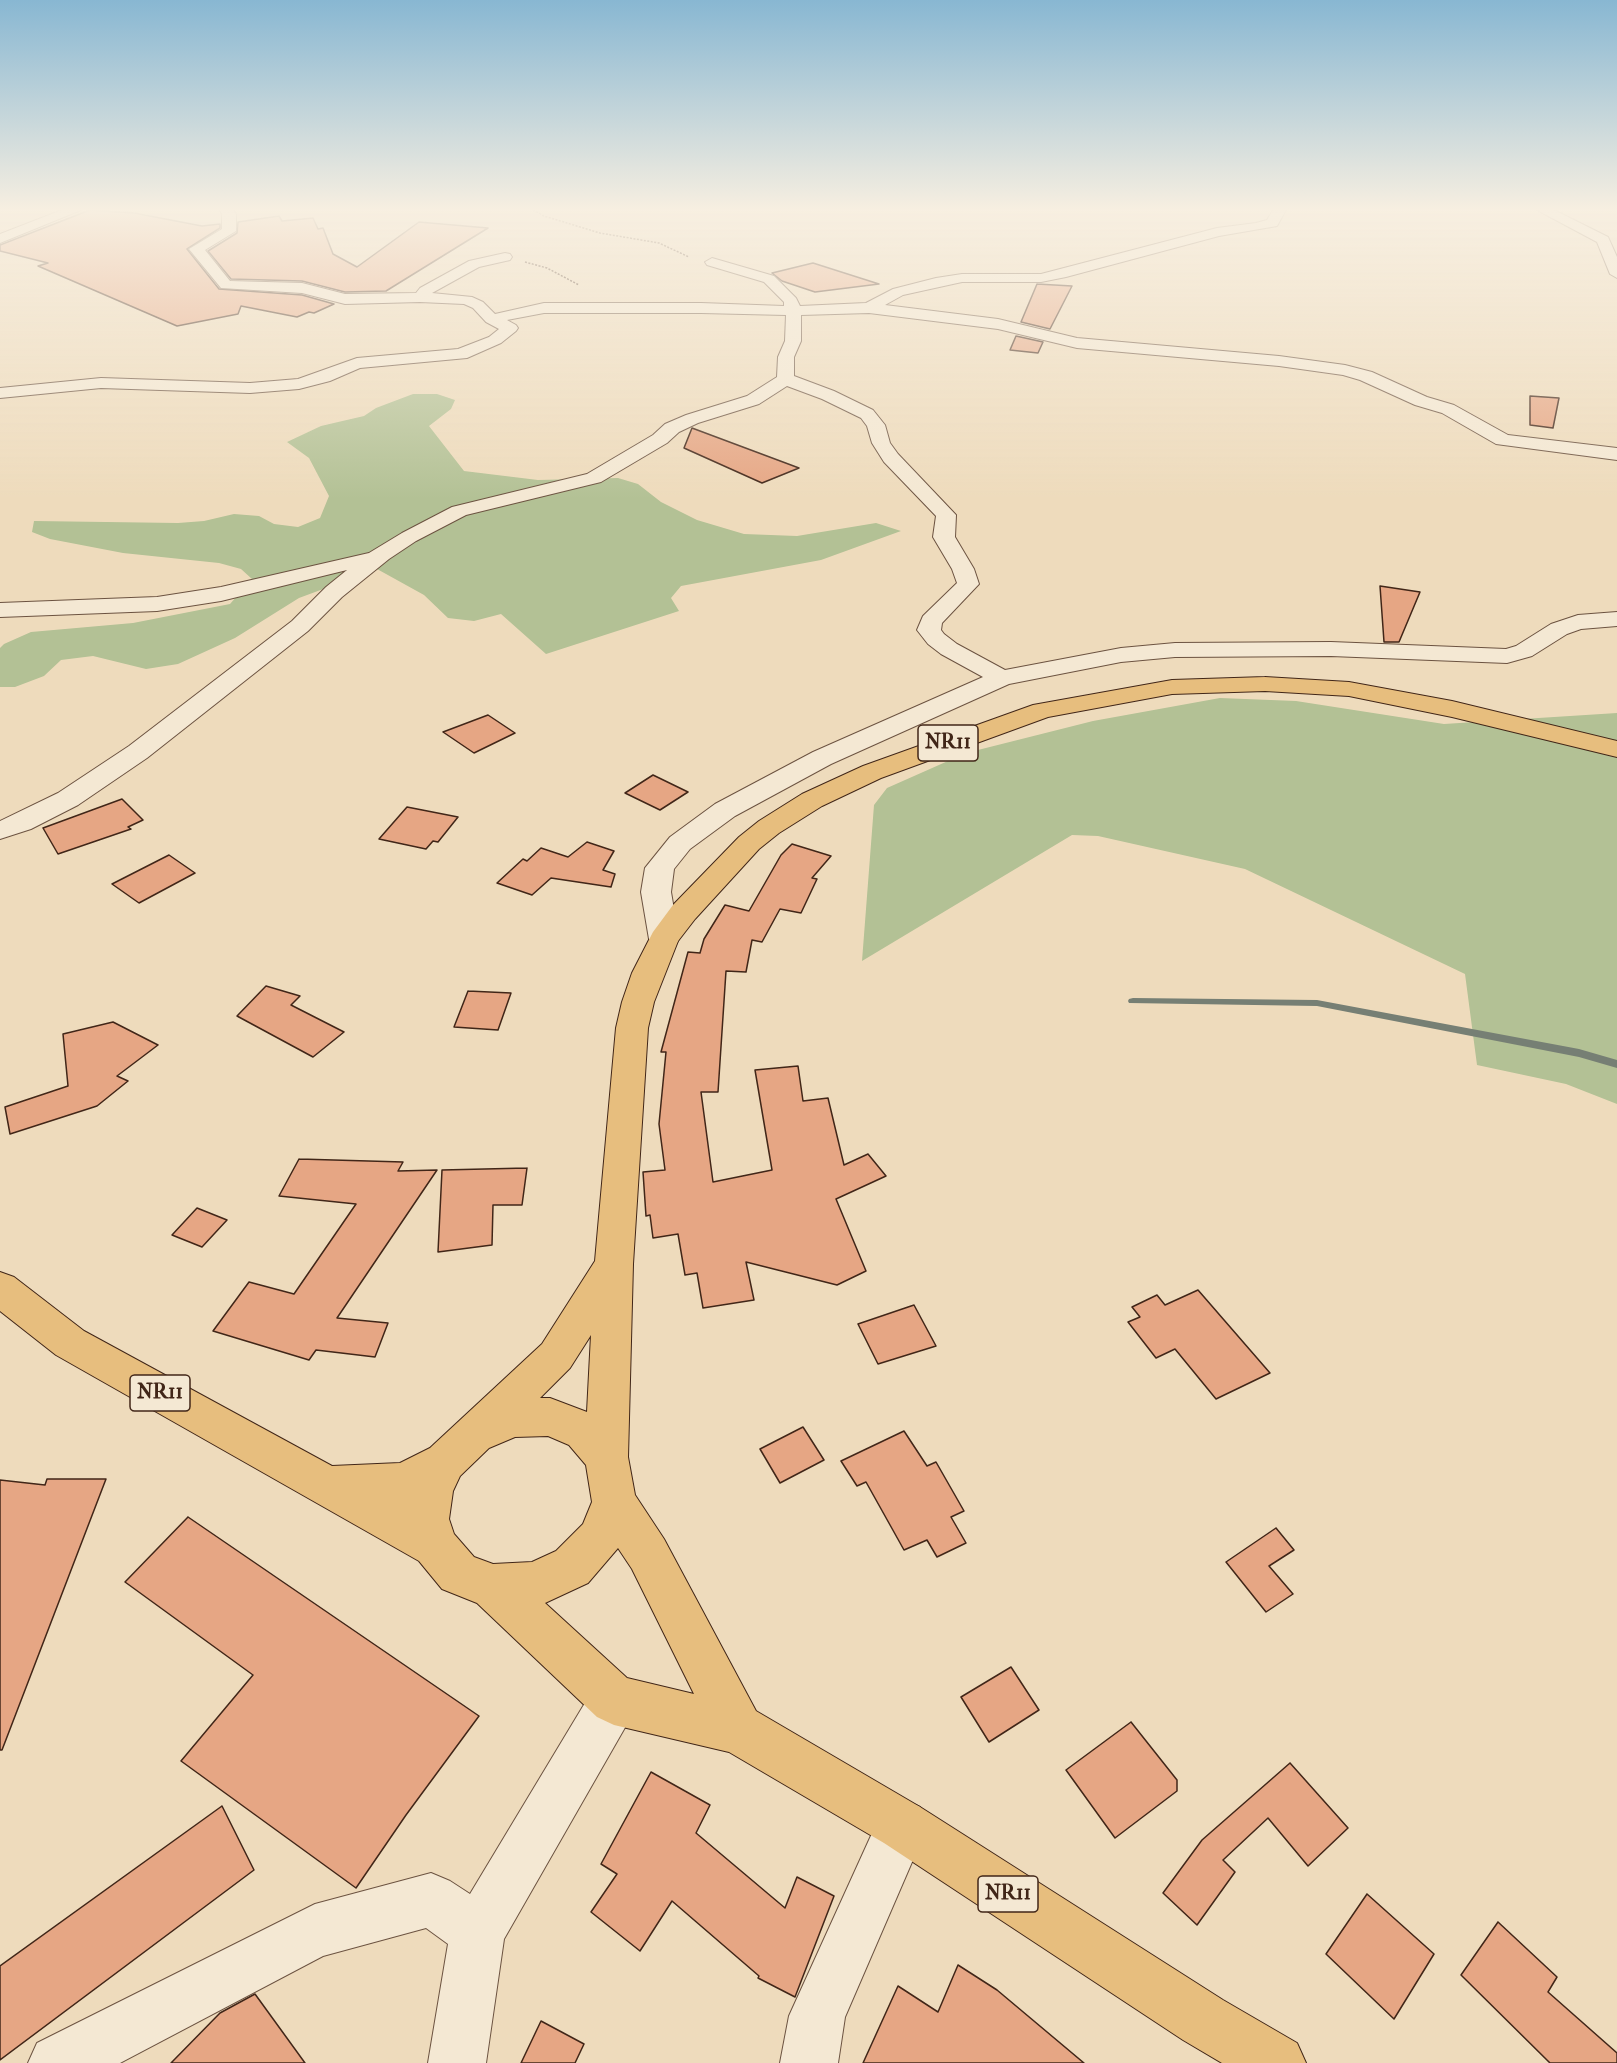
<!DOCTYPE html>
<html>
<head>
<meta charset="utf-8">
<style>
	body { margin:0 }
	canvas { display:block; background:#eedbbc }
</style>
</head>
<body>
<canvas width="1617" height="2063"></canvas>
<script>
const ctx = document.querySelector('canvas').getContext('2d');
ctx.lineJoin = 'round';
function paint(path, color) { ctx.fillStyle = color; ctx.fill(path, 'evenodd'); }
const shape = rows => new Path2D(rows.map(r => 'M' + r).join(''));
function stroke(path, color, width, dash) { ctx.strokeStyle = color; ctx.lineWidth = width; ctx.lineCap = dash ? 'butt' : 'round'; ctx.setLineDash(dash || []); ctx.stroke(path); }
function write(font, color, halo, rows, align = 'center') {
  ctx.font = font + ' "IM FELL French Canon",serif'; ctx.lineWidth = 4.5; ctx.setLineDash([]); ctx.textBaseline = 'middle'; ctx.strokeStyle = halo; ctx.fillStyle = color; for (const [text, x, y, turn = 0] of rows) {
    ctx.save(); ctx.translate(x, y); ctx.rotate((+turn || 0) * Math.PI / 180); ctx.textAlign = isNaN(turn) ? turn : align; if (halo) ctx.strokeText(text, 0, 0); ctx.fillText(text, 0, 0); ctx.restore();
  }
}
const green = shape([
	[413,394,437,394,455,400,451,409,429,426,464,471,538,480,618,478,638,484,661,502,697,520,744,534,797,536,876,523,901,531,821,560,681,586,671,598,679,611,546,654,501,614,474,621,448,618,424,595,377,569,299,598,235,638,178,664,146,669,93,656,61,660,44,676,15,687,0,687,0,648,4,644,31,632,133,623,230,604,252,579,241,569,219,563,123,553,50,539,32,532,34,521,178,523,204,521,234,514,259,516,274,524,298,527,320,518,329,496,309,458,287,442,321,426,364,416,376,408],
	[1220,698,1296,701,1444,724,1617,713,1617,1104,1566,1084,1477,1065,1465,974,1245,869,1098,836,1072,835,862,961,874,805,887,788,966,753,1093,721]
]);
const stream = shape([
	[1133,998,1317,1000,1579,1049,1617,1060,1617,1068,1579,1057,1317,1006,1129,1003,1128,1001,1129,999,1133,998]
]);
const building = shape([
	[90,210,134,213,202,226,220,224,220,228,187,249,219,289,302,295,334,304,314,313,309,312,297,317,241,306,238,314,177,326,38,266,48,263,0,251,0,245,90,210],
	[279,216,282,221,313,218,318,229,323,228,333,254,357,267,419,222,488,228,386,291,345,292,302,281,231,279,208,251,237,233,238,222,279,216],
	[813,263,879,284,815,292,782,281,772,273,813,263],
	[1037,284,1072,286,1050,329,1021,322,1037,284],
	[1016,336,1043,342,1038,353,1010,350,1016,336],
	[1530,396,1559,398,1553,428,1530,425,1530,396],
	[692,428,799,468,762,483,684,448,692,428],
	[1380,586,1420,592,1399,642,1384,642,1380,586],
	[488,715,515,733,474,753,443,732,488,715],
	[653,775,688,792,660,810,625,793,653,775],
	[122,799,143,820,128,827,131,829,58,854,43,828,122,799],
	[407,807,458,817,438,842,433,841,426,849,379,839,407,807],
	[587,842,614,851,603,870,615,874,611,887,551,878,532,895,497,883,523,859,527,861,541,848,568,857,587,842],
	[792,844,831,856,812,878,817,879,801,913,780,909,762,942,752,940,746,972,726,971,718,1092,701,1092,713,1182,772,1170,755,1070,798,1066,803,1101,828,1098,844,1165,868,1154,886,1176,836,1199,866,1271,837,1285,746,1262,754,1300,703,1308,697,1273,685,1275,678,1234,653,1238,650,1215,646,1216,643,1172,665,1170,659,1124,666,1052,661,1052,688,952,700,953,704,939,725,905,749,911,781,855,792,844],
	[169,855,195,873,139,903,112,884,169,855],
	[266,986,300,996,291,1005,344,1032,313,1057,237,1016,266,986],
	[468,991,511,993,498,1030,454,1027,468,991],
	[113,1022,158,1045,117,1076,128,1081,97,1106,10,1134,5,1107,68,1086,63,1034,113,1022],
	[299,1159,403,1162,398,1171,437,1170,337,1318,388,1323,375,1357,316,1350,309,1360,213,1331,249,1282,294,1294,356,1204,279,1196,299,1159],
	[527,1168,522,1205,493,1205,492,1245,438,1252,442,1170,527,1168],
	[197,1208,227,1220,202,1247,172,1235,197,1208],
	[1198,1290,1270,1373,1216,1399,1175,1349,1156,1358,1128,1322,1140,1317,1132,1307,1157,1295,1165,1305,1198,1290],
	[914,1305,936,1346,878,1364,858,1324,914,1305],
	[803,1427,824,1460,780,1483,760,1449,803,1427],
	[904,1431,927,1466,936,1462,964,1511,951,1517,966,1543,937,1557,927,1540,904,1550,866,1482,857,1486,841,1461,904,1431],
	[47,1479,106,1479,2,1750,0,1750,0,1480,45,1485,47,1479],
	[188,1517,479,1716,406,1815,356,1888,181,1761,253,1675,125,1582,188,1517],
	[1276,1528,1294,1550,1269,1566,1293,1594,1266,1612,1226,1562,1276,1528],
	[1011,1667,1039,1710,989,1742,961,1697,1011,1667],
	[1131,1722,1177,1780,1177,1791,1115,1838,1066,1770,1131,1722],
	[1290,1763,1348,1828,1308,1866,1268,1818,1223,1860,1235,1872,1197,1925,1163,1893,1202,1840,1290,1763],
	[651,1772,710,1805,696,1833,785,1908,797,1877,834,1896,795,1997,758,1978,759,1976,672,1901,640,1951,591,1912,617,1874,601,1864,651,1772],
	[222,1806,254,1870,0,2060,0,1966,222,1806],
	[1367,1894,1434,1954,1394,2019,1326,1954,1367,1894],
	[1498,1922,1557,1977,1548,1992,1617,2053,1617,2063,1550,2063,1461,1975,1498,1922],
	[958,1965,997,1990,1084,2063,863,2063,898,1986,938,2012,958,1965],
	[255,1994,305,2063,171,2063,220,2013,255,1994],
	[541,2021,584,2044,575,2063,521,2063,541,2021]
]);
const path = shape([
	[533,210,544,216,600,233,659,243,689,257],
	[525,262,547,268,579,285]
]);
const minor = shape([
	[62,210,81,210,0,243,0,234,62,210],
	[220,210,233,210,236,214,236,231,205,250,230,281,302,283,345,294,416,293,420,288,469,261,505,253,510,254,512,257,510,260,479,267,432,293,472,297,483,302,495,314,544,303,701,303,784,306,784,302,764,282,707,265,705,262,712,258,774,276,796,298,800,306,866,303,893,289,936,278,962,274,1041,274,1217,228,1256,223,1267,220,1273,210,1286,210,1277,226,1219,236,1066,277,1041,282,962,282,903,295,885,305,998,319,1077,338,1279,356,1345,365,1372,372,1427,397,1454,405,1508,435,1617,448,1617,460,1496,444,1442,413,1415,405,1360,380,1343,375,1279,366,1077,348,998,329,869,313,801,315,801,341,794,357,794,376,834,391,873,410,885,425,890,443,898,454,956,515,955,537,974,569,979,584,942,623,941,630,944,634,957,644,1005,670,1121,648,1175,643,1331,642,1506,649,1516,646,1551,624,1578,615,1617,612,1617,626,1581,629,1567,634,1532,656,1507,663,1331,656,1175,657,1121,662,1009,684,831,764,735,816,690,849,674,869,671,892,679,939,675,946,664,949,653,946,649,939,641,892,645,868,670,837,715,804,813,752,983,677,941,654,928,644,917,630,923,616,957,583,952,569,933,537,936,516,884,462,872,443,867,426,861,418,822,399,787,386,759,404,698,423,679,432,667,443,601,482,466,515,416,541,389,559,342,597,308,631,147,758,78,805,31,829,0,839,0,821,58,793,129,746,292,621,326,587,347,570,221,601,157,611,0,617,0,603,157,597,221,587,369,553,402,533,452,507,587,474,653,435,665,424,686,415,747,396,777,377,778,357,785,341,786,315,701,313,544,313,507,320,516,325,518,328,516,331,501,343,467,358,360,368,330,381,299,389,250,393,101,388,0,398,0,388,101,378,250,383,298,379,357,358,458,349,489,337,499,329,486,322,473,308,464,304,420,302,345,304,302,293,221,288,189,249,222,229,222,214,220,210],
	[1537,210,1554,210,1608,237,1617,257,1617,278,1610,274,1597,242,1537,210],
	[614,1675,631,1683,639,1700,631,1717,504,1939,486,2063,428,2063,448,1944,426,1928,323,1956,120,2063,28,2063,37,2043,315,1904,431,1873,450,1881,470,1894,597,1683,614,1675],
	[902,1799,920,1807,928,1825,845,2017,838,2063,780,2063,789,2016,884,1807,902,1799]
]);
const highway = shape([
	[1265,677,1349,682,1452,701,1617,741,1617,757,1452,717,1349,696,1265,691,1172,694,1048,717,881,778,822,806,779,833,759,849,695,919,678,941,654,1002,648,1028,633,1264,628,1457,635,1495,664,1539,756,1711,920,1807,1223,2000,1297,2043,1306,2063,1222,2063,1183,2040,884,1843,729,1752,614,1725,597,1717,477,1603,442,1589,419,1561,56,1355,0,1311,0,1272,14,1277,84,1331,332,1466,400,1463,430,1448,542,1344,595,1261,616,1028,622,1002,632,973,653,932,673,905,739,837,759,821,802,794,863,766,1033,705,1172,680,1265,677],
	[591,1335,587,1412,550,1398,540,1398,570,1368,591,1335],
	[548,1436,569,1445,586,1465,592,1502,583,1524,556,1551,532,1562,493,1564,474,1557,454,1534,449,1519,453,1491,460,1476,489,1448,515,1437,548,1436],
	[618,1548,632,1569,694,1694,627,1678,545,1603,588,1583,618,1548]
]);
const shields = [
	[948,743,60],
	[160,1393,60],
	[1008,1894,60]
];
const shieldNames = [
	["NR11",948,743],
	["NR11",160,1393],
	["NR11",1008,1894]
];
paint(green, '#b3c195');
paint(stream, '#767f74');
paint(building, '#e6a684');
stroke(building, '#412618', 1.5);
stroke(minor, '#6c5341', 2);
stroke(highway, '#412618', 2);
stroke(path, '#412618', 1.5, [2, 1.5]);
paint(minor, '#f4e8d3');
paint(highway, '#e7be7e');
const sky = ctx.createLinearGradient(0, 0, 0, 499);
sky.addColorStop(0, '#88b7d2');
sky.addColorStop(0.42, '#f7efe1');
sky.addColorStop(1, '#f7efe100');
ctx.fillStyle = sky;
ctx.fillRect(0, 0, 1617, 499);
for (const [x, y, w] of shields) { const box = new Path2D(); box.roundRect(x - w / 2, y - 18, w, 36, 4.5); ctx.fillStyle = '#f4e8d3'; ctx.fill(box); stroke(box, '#412618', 1.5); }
write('bold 21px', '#412618', null, shieldNames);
</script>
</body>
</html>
